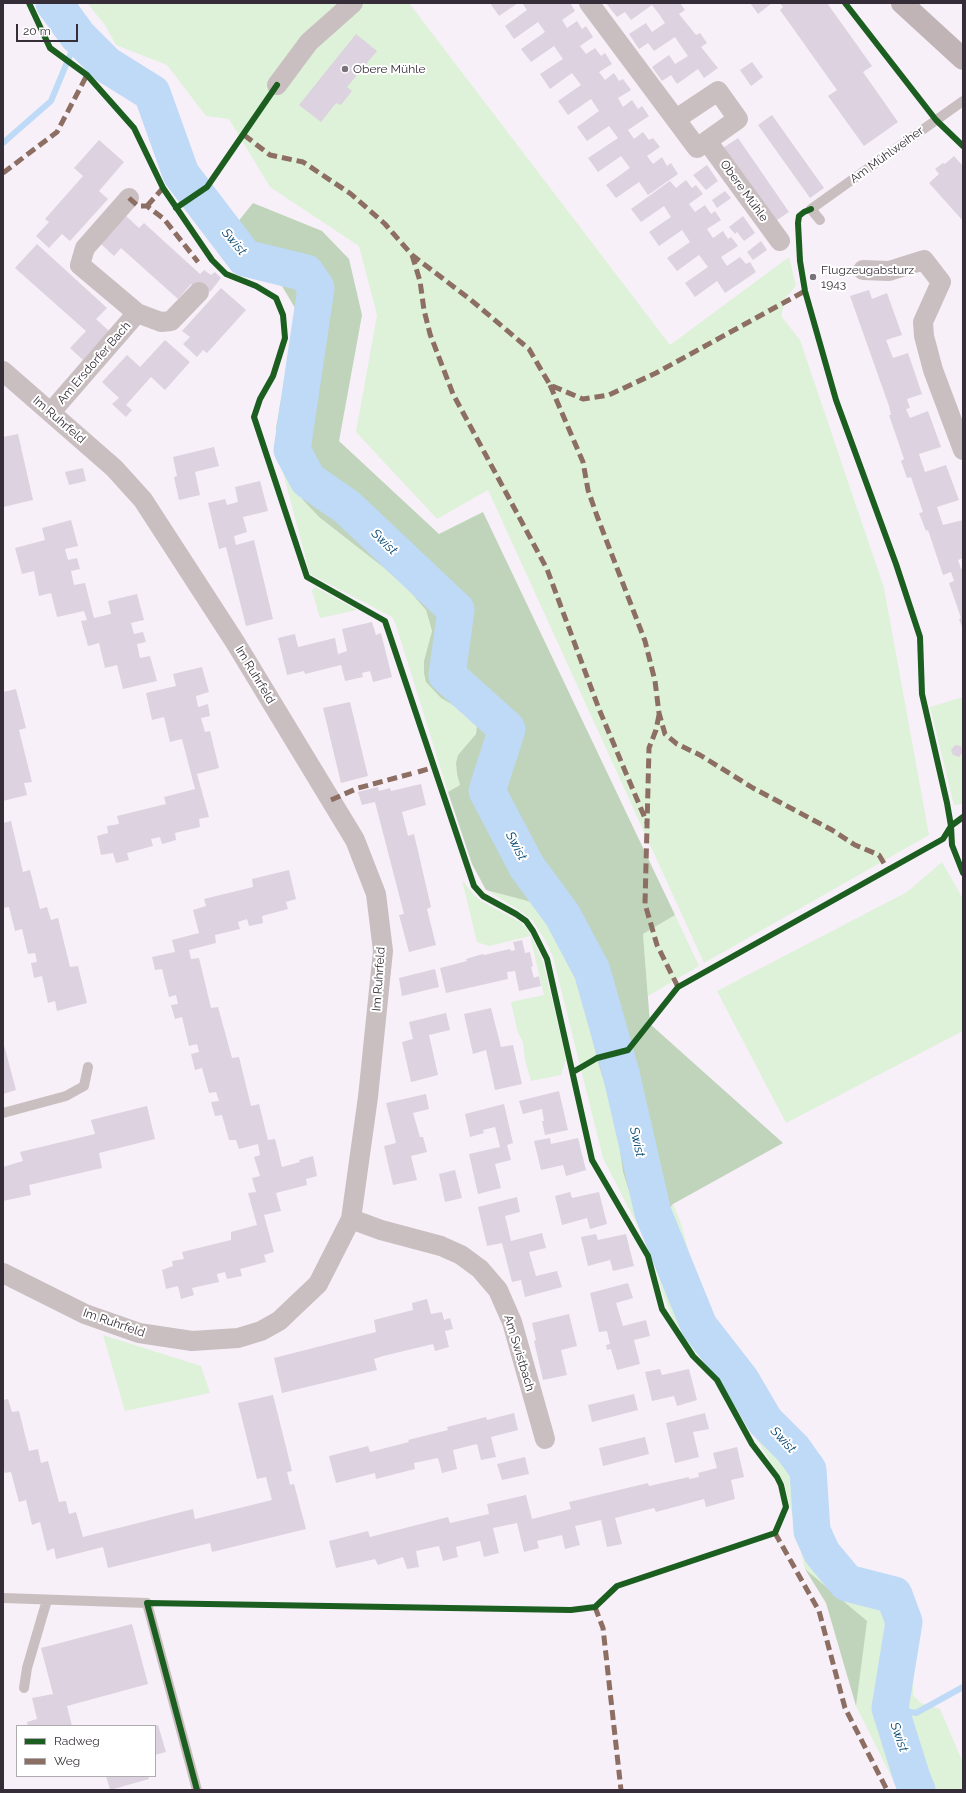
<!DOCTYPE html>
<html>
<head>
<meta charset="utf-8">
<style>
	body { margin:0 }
	#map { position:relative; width:966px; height:1793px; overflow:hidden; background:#f7f0f8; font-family:Raleway,sans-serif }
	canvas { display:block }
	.frame { position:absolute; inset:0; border:4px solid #352d37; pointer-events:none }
	.legend { position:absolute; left:16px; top:1725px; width:140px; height:52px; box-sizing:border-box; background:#fff; border:1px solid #aeabaf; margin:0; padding:5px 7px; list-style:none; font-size:12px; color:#352d37 }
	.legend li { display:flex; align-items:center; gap:8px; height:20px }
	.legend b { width:20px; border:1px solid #aeabaf }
	.scale { position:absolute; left:16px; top:24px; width:62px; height:18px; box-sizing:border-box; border:2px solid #352d37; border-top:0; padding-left:5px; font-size:12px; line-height:14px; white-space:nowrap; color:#352d37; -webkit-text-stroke:3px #fff; paint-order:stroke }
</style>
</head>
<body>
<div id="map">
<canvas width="966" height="1793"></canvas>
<div class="frame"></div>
<ul class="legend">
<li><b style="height:5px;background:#1b5e20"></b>Radweg</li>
<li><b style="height:5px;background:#8d6e63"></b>Weg</li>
</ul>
<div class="scale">20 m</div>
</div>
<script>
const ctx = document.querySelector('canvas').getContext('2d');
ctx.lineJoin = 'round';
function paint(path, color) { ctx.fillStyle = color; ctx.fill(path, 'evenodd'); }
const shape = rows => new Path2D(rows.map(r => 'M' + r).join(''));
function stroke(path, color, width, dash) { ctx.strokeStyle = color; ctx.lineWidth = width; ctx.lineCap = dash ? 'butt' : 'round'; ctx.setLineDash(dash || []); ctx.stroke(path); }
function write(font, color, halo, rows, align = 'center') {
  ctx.font = font + ' Raleway,sans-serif'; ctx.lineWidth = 4; ctx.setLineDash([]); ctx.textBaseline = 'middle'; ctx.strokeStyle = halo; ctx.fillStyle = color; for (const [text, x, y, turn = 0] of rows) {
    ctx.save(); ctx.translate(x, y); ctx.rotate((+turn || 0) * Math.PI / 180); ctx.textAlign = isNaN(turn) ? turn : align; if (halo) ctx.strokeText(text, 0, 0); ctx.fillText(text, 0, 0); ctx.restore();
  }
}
const green = shape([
	[87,3,409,3,670,345,789,257,796,286,786,297,781,316,800,340,884,588,929,835,704,963,488,490,437,519,356,432,377,315,359,246,270,187,229,119,206,116,167,65,116,45,105,25],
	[281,465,303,500,319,517,383,567,407,588,426,610,432,631,424,661,457,707,472,716,477,725,476,734,458,755,456,763,457,774,460,785,448,792,396,625,392,617,310,574],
	[314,587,315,587,357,610,320,618,312,591],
	[963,697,963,804,954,805,930,707],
	[942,862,963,899,963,1031,786,1123,717,991,907,892],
	[462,880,473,894,481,901,520,922,527,929,535,944,543,962,566,1059,561,1075,531,1081,525,1060,523,1042,518,1033,511,1002,544,995,530,936,489,946,477,942],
	[486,890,539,904,569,954,578,982,598,1062,616,1123,623,1172,644,1238,673,1204,681,1224,693,1267,713,1320,811,1452,818,1466,820,1482,822,1524,828,1540,833,1549,846,1566,854,1571,861,1575,897,1584,913,1603,920,1619,913,1676,913,1695,921,1703,940,1709,963,1763,963,1790,898,1790,856,1706,866,1621,805,1569,785,1485,719,1379,695,1352,673,1319,662,1292,652,1254,603,1158,553,957,545,940,533,921,519,910],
	[675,915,699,966,648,996,643,934],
	[103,1335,201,1366,210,1393,125,1411]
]);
const forest = shape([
	[253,203,322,231,349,259,362,315,339,441,439,534,483,512,675,915,643,934,650,1024,783,1143,673,1204,644,1238,623,1172,616,1123,598,1062,578,982,569,954,539,904,486,890,472,864,448,792,460,785,457,774,456,763,458,755,476,734,477,725,472,716,441,698,426,682,424,673,424,661,432,631,426,610,407,588,383,567,319,517,303,500,281,465,276,428,292,338,295,308,279,281,241,261,224,239],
	[805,1569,867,1621,856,1706,826,1603]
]);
const stream = shape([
	[3,143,51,101,78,36],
	[890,1708,916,1713,963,1687]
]);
const river = shape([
	[54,3,78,36,107,65,152,93,181,174,245,258,306,273,316,288,292,450,308,480,347,507,456,610,447,675,507,729,487,791,527,867,563,916,592,971,621,1073,653,1213,699,1326,741,1380,765,1421,793,1449,808,1470,812,1531,822,1553,847,1583,894,1595,904,1622,890,1708,912,1778,917,1790]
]);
const building = shape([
	[490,3,518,3,499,16],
	[522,3,570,3,575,11,562,20,567,28,577,21,582,29,586,26,593,37,580,46,586,54,595,48,601,56,605,53,612,64,599,72,605,80,614,73,619,81,623,79,631,90,618,98,623,107,632,100,638,109,642,106,649,116,628,130,634,139,643,132,649,140,653,138,660,147,647,156,653,164,662,157,667,166,671,163,678,174,648,195,639,182,616,198,606,185,630,168,621,156,598,172,588,158,618,138,609,126,587,141,577,127,599,111,591,99,568,115,558,101,581,85,572,73,550,89,540,74,563,59,554,46,531,62,521,49,545,32,538,22,514,39,505,26,527,10],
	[606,3,680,3,685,10,679,14,696,35,700,33,707,43,701,47,718,68,704,78,698,69,677,84,671,75,662,81,652,67,669,55,675,64,688,56,681,46,675,37,654,51,648,43,639,49,629,34,646,23,652,32,665,23,659,14,652,5,631,20,625,12,617,17],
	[750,3,772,3,758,14],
	[780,3,827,3,872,66,863,72,898,122,864,146,828,96,837,90,780,10,783,7],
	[356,34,377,51,347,87,352,91,341,105,336,103,321,122,299,105],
	[752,62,763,77,751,86,740,70],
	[772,115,824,188,810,198,758,125],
	[738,138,789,212,774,222,723,148],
	[99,140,124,162,99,191,108,199,70,241,62,234,49,248,36,236,49,222,45,219,83,176,74,168],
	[954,156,963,166,963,221,929,183,939,174,935,169,943,163,945,164],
	[707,165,718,181,706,190,693,175],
	[686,180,692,188,696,185,703,194,689,204,695,212,705,205,711,214,715,211,721,220,707,229,713,238,723,231,728,239,731,237,738,246,721,257,727,266,740,257,746,264,750,262,756,272,725,293,717,281,695,297,685,283,708,267,699,255,677,271,667,258,690,242,682,230,659,246,649,232,671,217,664,206,641,222,631,209,670,181,676,188],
	[725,191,731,198,717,208,712,200],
	[126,216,139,228,144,223,200,274,204,270,211,275,215,272,221,278,210,292,203,285,198,290,191,284,178,299,121,248,114,256,100,243],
	[743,216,755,233,744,241,737,232,735,234,729,227],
	[761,241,767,250,753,260,747,252],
	[37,244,107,308,96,319,109,331,83,360,70,348,86,331,15,268],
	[221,288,246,310,207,353,203,350,197,357,183,344,190,337,182,331],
	[869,290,872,299,887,293,902,335,886,340,893,358,908,353,922,394,907,399,910,408,906,409,910,418,928,411,941,447,919,454,925,472,946,465,959,500,937,507,943,525,963,520,963,558,958,560,961,569,963,568,962,627,959,619,961,618,949,583,954,581,951,572,943,575,928,530,926,531,919,513,923,512,911,477,907,478,901,461,904,459,889,415,891,415,889,406,850,296],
	[165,340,190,362,165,390,151,377,126,405,132,410,126,417,112,404,119,398,102,382,127,355,140,367],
	[18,434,33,500,3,507,3,437],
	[214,447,219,466,195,472,200,495,179,500,174,477,177,476,173,457],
	[83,468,86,481,69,485,65,472],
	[260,481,268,511,243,517,247,532,234,536,236,545,254,540,273,619,246,626,226,547,219,549,208,503,225,499,227,505,238,502,235,487],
	[71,520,78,546,65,549,68,560,77,558,80,569,71,571,74,585,85,583,94,618,111,614,108,601,137,594,144,620,131,623,134,634,143,632,146,642,137,644,140,658,150,656,157,681,123,689,117,665,105,668,99,643,88,646,81,621,87,620,84,611,57,617,51,593,39,596,34,571,22,574,15,548,45,540,42,528],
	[372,622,376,635,381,633,392,677,373,682,370,671,362,673,363,677,345,681,341,665,305,674,304,671,287,675,278,638,295,634,298,647,335,638,338,654,347,651,342,629],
	[202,667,209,692,196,696,198,707,208,704,210,716,201,718,205,732,210,731,219,768,197,774,209,817,199,819,200,827,175,833,176,840,162,844,160,837,151,839,153,846,127,853,129,860,116,863,113,853,101,855,97,836,108,833,107,826,119,824,117,816,166,804,164,797,195,789,182,739,170,742,164,717,152,720,146,693,176,686,173,674],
	[16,689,26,728,19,730,32,782,24,783,27,795,3,801,3,692],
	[350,702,368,776,341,783,323,708],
	[955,745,961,746,963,752,959,757,953,755,951,750],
	[421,784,426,805,402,812,408,836,414,834,431,907,427,909,436,945,409,952,399,915,404,914,375,802,362,805,358,792,378,787,379,791,390,788,391,791],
	[11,821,23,872,30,870,40,909,47,907,51,920,58,918,70,967,78,966,87,1003,57,1011,55,1001,48,1003,42,976,34,978,31,963,37,962,35,953,28,954,22,929,15,931,9,907,3,908,3,823],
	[289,870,296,899,286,902,288,909,262,916,263,923,249,926,247,919,238,922,240,929,215,935,216,943,189,950,191,959,199,958,211,1008,218,1007,232,1058,239,1057,251,1106,259,1104,268,1140,275,1139,282,1167,300,1162,299,1160,313,1156,317,1176,306,1179,307,1185,276,1193,281,1211,264,1215,274,1252,264,1255,266,1262,240,1269,242,1276,227,1279,225,1272,217,1274,219,1282,192,1288,194,1295,181,1299,178,1286,166,1289,162,1270,173,1266,172,1261,184,1259,182,1252,231,1240,231,1232,257,1225,248,1193,256,1192,252,1178,260,1176,254,1157,260,1155,258,1144,239,1149,236,1140,229,1140,222,1115,215,1116,211,1102,219,1101,216,1092,209,1093,202,1068,195,1070,191,1054,199,1052,197,1044,189,1046,182,1017,175,1019,171,1005,178,1004,176,995,169,997,162,969,155,970,152,957,175,952,172,940,199,933,193,910,206,906,204,899,253,887,252,879],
	[522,940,525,953,530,952,533,966,531,967,534,978,539,976,541,986,519,991,515,971,507,972,508,979,446,993,440,968,467,961,466,959,483,954,484,955,510,949,511,951,515,950,513,942],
	[435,969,439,987,402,996,399,978],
	[491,1008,501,1047,513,1045,522,1084,495,1090,486,1050,473,1054,464,1014],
	[446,1013,450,1030,429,1035,438,1075,411,1082,402,1042,413,1039,409,1022],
	[3,1045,4,1045,16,1090,3,1094],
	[559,1091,568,1130,545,1135,542,1121,544,1121,542,1109,523,1114,519,1101],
	[426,1094,429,1109,413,1113,420,1137,423,1137,427,1152,411,1156,417,1180,393,1185,384,1146,396,1143,386,1103],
	[504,1104,513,1143,507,1145,511,1160,495,1164,501,1188,478,1194,469,1154,500,1147,495,1127,483,1130,484,1133,470,1137,465,1114],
	[147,1106,155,1139,99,1153,102,1168,29,1185,31,1195,3,1201,3,1167,23,1161,20,1152,95,1134,91,1120],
	[550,1138,551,1144,578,1138,586,1170,566,1176,563,1165,541,1170,534,1141],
	[455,1170,462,1198,445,1202,439,1174],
	[570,1192,572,1198,599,1192,607,1224,590,1229,587,1218,562,1225,555,1196],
	[517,1197,520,1212,505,1216,511,1241,542,1233,546,1248,529,1252,536,1276,557,1271,562,1287,525,1297,521,1280,512,1282,502,1243,487,1246,478,1207],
	[596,1234,598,1240,626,1234,634,1266,613,1271,610,1260,588,1266,581,1237],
	[628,1283,633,1298,616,1303,623,1326,646,1320,650,1336,634,1340,640,1364,617,1370,611,1349,607,1350,606,1345,610,1344,607,1331,599,1332,590,1293],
	[427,1299,431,1314,442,1312,444,1320,450,1318,453,1329,445,1331,449,1347,435,1351,433,1344,383,1356,374,1359,377,1370,282,1393,274,1358,376,1332,374,1320,413,1310,412,1303],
	[569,1314,577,1346,561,1350,567,1375,543,1380,534,1341,536,1340,532,1323],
	[660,1369,662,1375,689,1369,697,1400,677,1406,674,1396,652,1401,645,1372],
	[634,1394,638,1410,592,1422,588,1405],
	[273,1395,292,1471,287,1472,290,1485,294,1484,306,1529,212,1552,210,1543,108,1568,103,1547,56,1559,54,1548,47,1551,40,1522,32,1525,26,1500,19,1502,11,1472,5,1473,3,1468,3,1400,8,1399,12,1412,19,1411,29,1451,38,1449,41,1463,48,1461,59,1502,66,1501,69,1514,76,1512,83,1537,193,1509,195,1519,272,1500,266,1477,257,1479,238,1403],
	[514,1413,518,1430,491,1437,496,1457,481,1460,477,1444,453,1450,457,1469,442,1473,438,1458,414,1463,415,1469,376,1479,375,1473,336,1483,329,1456,368,1446,370,1452,409,1442,408,1440,448,1430,447,1427,486,1417,487,1420],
	[705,1413,709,1429,693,1432,699,1457,675,1463,666,1423],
	[645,1437,649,1454,603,1466,599,1448],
	[737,1447,744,1477,731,1480,735,1499,706,1507,704,1499,656,1512,654,1508,615,1518,622,1544,607,1547,601,1520,575,1526,580,1545,565,1549,562,1535,537,1541,539,1548,524,1552,517,1523,493,1528,499,1553,484,1557,480,1541,456,1547,458,1557,443,1561,439,1546,416,1551,419,1567,407,1569,403,1557,378,1565,375,1559,336,1568,329,1541,368,1531,370,1537,448,1517,450,1523,489,1514,487,1504,526,1495,532,1519,571,1509,569,1502,648,1483,649,1486,689,1477,689,1479,699,1477,698,1473,717,1468,713,1453],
	[525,1457,529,1474,502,1480,497,1464],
	[132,1624,148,1684,67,1706,72,1726,28,1726,27,1722,37,1719,32,1698,53,1694,41,1648],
	[158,1725,166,1752,155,1755,155,1726],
	[106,1776,148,1776,149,1779,110,1790]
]);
const lane = shape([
	[820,220,811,209,963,101],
	[3,1113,66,1096,84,1086,88,1067],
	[3,1598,147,1603,197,1790],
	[24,1688,27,1668,47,1600]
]);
const street = shape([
	[589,3,697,148,707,141,780,241],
	[277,85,309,42,353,3],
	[676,119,718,91,738,119,707,141],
	[863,270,889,271,924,260,941,282,923,322,924,336,933,370,963,450],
	[137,313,161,322,171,321,199,292],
	[3,371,114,468,143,500,235,642,355,840,376,894,383,951,368,1097,351,1219,318,1284,279,1321,261,1331,238,1338,192,1341,139,1333,85,1314,3,1273],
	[51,412,137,313,80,265,85,248,129,198],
	[351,1219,381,1230,441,1246,461,1255,480,1269,498,1290,512,1322,545,1439]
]);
const secondary = shape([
	[902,3,963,59]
]);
const quiet = shape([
	[244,135,270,155,303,162,351,194,385,224,412,255,471,300,529,349,550,385,583,399,609,395,656,373,805,291],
	[3,173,57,132,87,75],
	[129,198,138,206,147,206,164,219,198,262],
	[147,206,163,188],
	[412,255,420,281,424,310,430,334,453,394,547,569,599,709,647,823],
	[550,385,583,462,588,490,597,516,645,641,655,681,659,713,665,734,677,744,700,755,753,788,832,830,855,845,879,855,888,870],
	[659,715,656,730,649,748,645,904,657,945,678,987],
	[418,772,434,767],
	[331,800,358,788,414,773],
	[775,1533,819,1611,845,1708,887,1790],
	[595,1607,603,1628,621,1790]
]);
const cycleway = shape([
	[29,3,50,48,87,75,134,128,163,188,212,260,226,274,256,286,276,298,283,315,285,338,273,376,260,399,254,417,307,577,385,621,474,886,483,896,516,914,526,921,533,931,547,959,592,1160,648,1256,662,1309,693,1356,717,1380,752,1444,777,1477,781,1485,786,1507,775,1533,617,1586,595,1607,571,1610,147,1603,197,1790],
	[845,3,936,120,963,146],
	[176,208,207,187,277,85],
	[811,209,804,212,799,216,798,223,800,261,805,291,836,400,896,564,920,637,922,694,947,803,951,826,952,845,963,873],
	[573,1072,597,1058,628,1050,678,987,943,839,951,826,963,817]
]);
const markers = [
	[345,69,4,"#79717b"],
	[813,277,4,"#79717b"]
];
const poiNames = [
	["Obere Mühle",353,69],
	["Flugzeugabsturz",821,270],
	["1943",821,284]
];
const streetNames = [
	["Am Mühlweiher",887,155,-36],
	["Obere Mühle",744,191,54],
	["Am Ersdorfer Bach",94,363,-49],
	["Im Ruhrfeld",59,420,41],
	["Im Ruhrfeld",255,675,59],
	["Im Ruhrfeld",379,979,-86],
	["Im Ruhrfeld",114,1323,19],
	["Am Swistbach",519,1353,73]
];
const waterNames = [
	["Swist",234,242,50],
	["Swist",384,542,44],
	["Swist",516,846,62],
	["Swist",637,1142,77],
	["Swist",783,1440,47],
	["Swist",899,1737,71]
];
paint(green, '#def1d9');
paint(forest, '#bfd4ba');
stroke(stream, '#bedaf7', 6);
stroke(river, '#bedaf7', 37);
paint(building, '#ddd2df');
stroke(lane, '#cabfc0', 10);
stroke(street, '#cabfc0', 20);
stroke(secondary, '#c1b4b7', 22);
stroke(quiet, '#8d6e63', 5, [10, 5]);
stroke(cycleway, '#1b5e20', 6);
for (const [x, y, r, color] of markers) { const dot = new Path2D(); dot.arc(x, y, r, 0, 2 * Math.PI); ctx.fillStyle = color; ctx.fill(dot); stroke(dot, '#fff', 1.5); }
write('12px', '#352d37', '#fff', poiNames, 'left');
write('12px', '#352d37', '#fff', streetNames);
write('italic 13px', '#064873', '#fff', waterNames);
</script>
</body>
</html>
